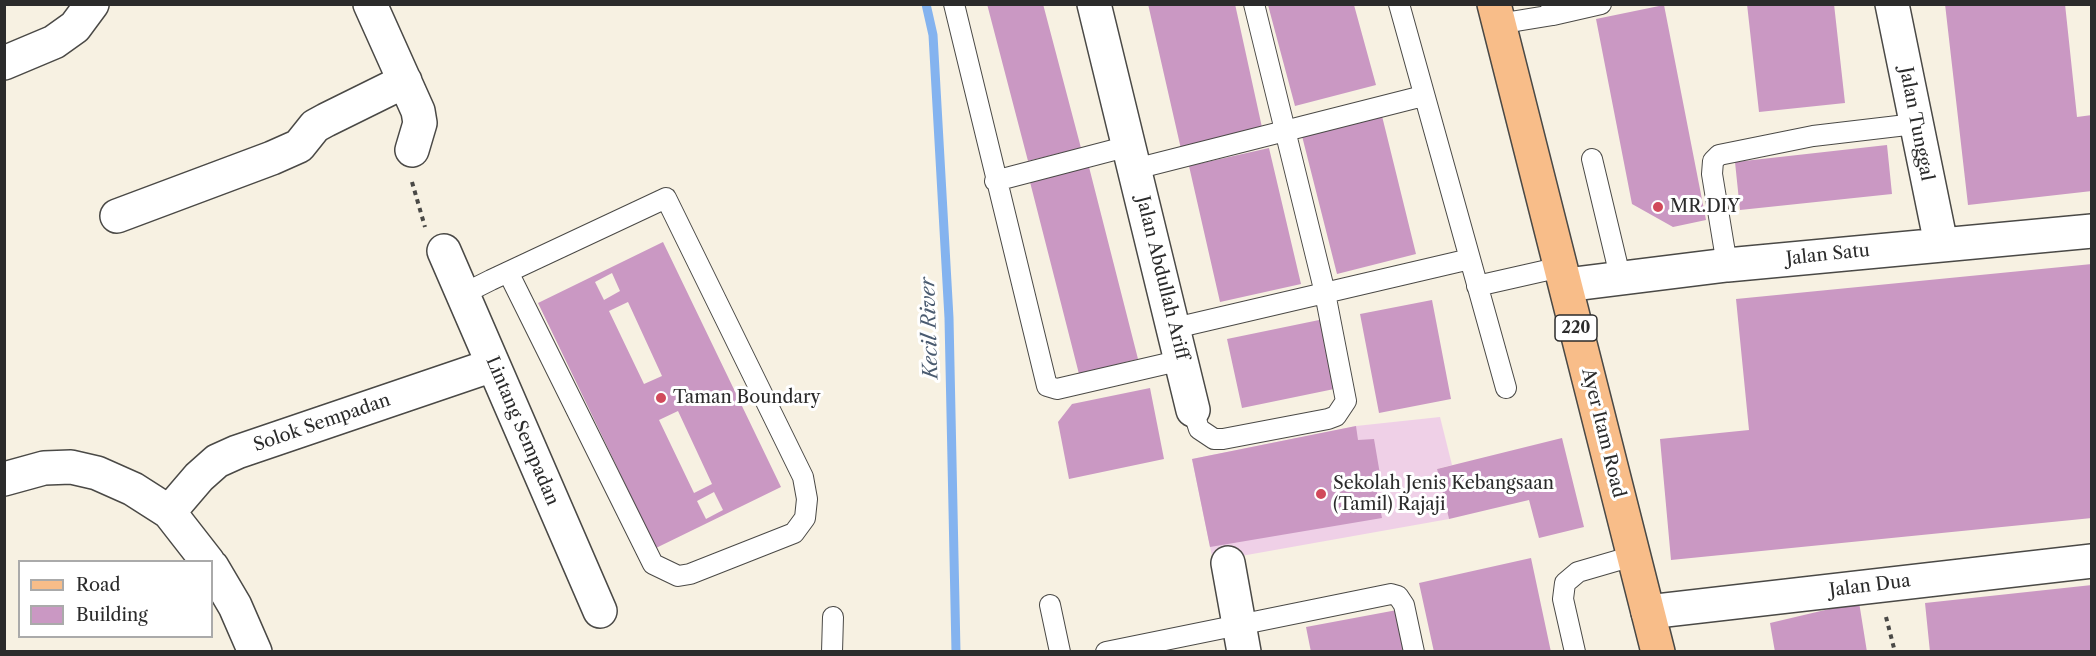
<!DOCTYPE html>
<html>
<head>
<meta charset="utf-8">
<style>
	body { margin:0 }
	#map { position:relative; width:2096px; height:656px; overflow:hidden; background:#f7f1e2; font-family:"Libre Caslon Text",serif }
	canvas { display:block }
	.frame { position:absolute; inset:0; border:6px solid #2b2b2b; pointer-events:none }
	.legend { position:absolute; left:18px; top:560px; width:195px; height:78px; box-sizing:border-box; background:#fff; border:2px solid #aaa; margin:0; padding:8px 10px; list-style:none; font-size:18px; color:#2b2b2b }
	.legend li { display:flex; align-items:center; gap:12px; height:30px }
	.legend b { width:30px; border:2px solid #aaa }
</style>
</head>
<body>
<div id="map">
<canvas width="2096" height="656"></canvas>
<div class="frame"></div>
<ul class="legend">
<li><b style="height:8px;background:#f8bd89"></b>Road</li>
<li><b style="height:16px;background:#ca98c3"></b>Building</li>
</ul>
</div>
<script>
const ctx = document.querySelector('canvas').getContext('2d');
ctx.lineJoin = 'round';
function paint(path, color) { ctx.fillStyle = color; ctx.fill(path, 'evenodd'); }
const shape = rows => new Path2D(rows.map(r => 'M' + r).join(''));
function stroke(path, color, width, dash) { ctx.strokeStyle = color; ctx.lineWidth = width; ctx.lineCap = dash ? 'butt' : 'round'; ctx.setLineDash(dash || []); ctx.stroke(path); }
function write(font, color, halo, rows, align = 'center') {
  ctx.font = font + ' "Libre Caslon Text",serif'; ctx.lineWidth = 6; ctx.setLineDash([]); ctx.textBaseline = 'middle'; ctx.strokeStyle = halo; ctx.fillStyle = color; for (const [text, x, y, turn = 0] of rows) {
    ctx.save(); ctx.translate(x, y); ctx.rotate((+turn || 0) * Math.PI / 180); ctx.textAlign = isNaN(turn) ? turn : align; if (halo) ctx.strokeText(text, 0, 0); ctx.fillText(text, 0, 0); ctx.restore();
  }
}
const built = shape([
	[1440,417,1452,465,1437,469,1449,519,1213,561,1192,459,1356,426]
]);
const stream = shape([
	[926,4,933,35,949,318,956,652]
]);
const building = shape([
	[987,4,1043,4,1081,148,1028,161],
	[1148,4,1235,4,1263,132,1181,149],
	[1747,4,1834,4,1845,103,1759,112],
	[1945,4,2065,4,2077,117,2092,115,2092,191,1968,205],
	[1268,5,1354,5,1376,85,1295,106],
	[1664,5,1706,220,1673,227,1632,204,1596,19],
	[1382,116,1416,254,1337,274,1302,136],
	[1887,145,1892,194,1740,210,1735,162],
	[1269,148,1301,284,1220,302,1189,166],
	[1089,167,1138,359,1079,374,1030,182],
	[663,242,781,487,656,548,538,303],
	[612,273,620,291,604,300,595,282],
	[628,302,662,376,644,384,609,311],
	[678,411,712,484,694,493,659,420],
	[714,492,723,510,706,519,697,501],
	[2092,264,2092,518,1671,560,1660,439,1749,430,1736,299],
	[1432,300,1451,399,1379,413,1360,314],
	[1324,319,1339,388,1242,408,1227,339],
	[1150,388,1164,459,1069,479,1058,422,1072,404],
	[1356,426,1358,440,1374,439,1382,486,1376,488,1382,518,1210,547,1192,459],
	[1562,438,1584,527,1539,538,1529,500,1449,519,1437,469],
	[1531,558,1551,652,1434,652,1419,583],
	[2092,585,2092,652,1930,652,1925,603],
	[1859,602,1867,652,1775,652,1770,623],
	[1397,610,1405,652,1311,652,1306,627]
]);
const path = shape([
	[412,182,425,227],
	[1886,617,1895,652]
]);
const service = shape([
	[954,4,1047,386,1057,389,1182,360],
	[1399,4,1506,388],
	[1553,15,1601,4],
	[1498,24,1553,15,1551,4],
	[1592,159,1620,276],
	[1135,169,1423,96],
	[995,181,1129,146],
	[1727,265,1712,174,1713,161,1719,155,1813,136,1915,124],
	[1477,286,1561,267],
	[463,294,491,280,666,198,803,477,807,499,805,518,794,533,690,574,678,576,653,564,508,272],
	[1175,328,1470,259],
	[1193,410,1199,429,1214,439,1223,439,1328,419,1336,416,1346,401,1325,293,1254,4],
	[1050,605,1060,652],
	[832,652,833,617],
	[1106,652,1391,594,1398,596,1404,605,1414,652],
	[1575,652,1563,599,1565,583,1578,572,1633,556]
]);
const minor = shape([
	[370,4,418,111,420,123,412,150],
	[1094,4,1193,410],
	[1892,4,1941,244],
	[4,63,54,42,75,27,92,4],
	[117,216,272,158,299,146,315,126,326,120,405,81],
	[444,251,600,611],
	[1566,285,1727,265,2092,231],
	[4,479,44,468,71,467,97,473,133,489,169,512,208,562],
	[169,512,199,477,217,461,237,452,493,365],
	[1228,563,1244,652],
	[212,567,235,606,255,652],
	[1648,612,2092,561]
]);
const primary = shape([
	[1494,4,1658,652]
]);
const markers = [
	[1658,207,6,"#d1495b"],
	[661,398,6,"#d1495b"],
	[1321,494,6,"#d1495b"]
];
const shields = [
	[1576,328,42]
];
const shieldNames = [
	["220",1576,328]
];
const streetNames = [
	["Jalan Tunggal",1916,124,79],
	["Jalan Satu",1828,255,-6],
	["Jalan Abdullah Ariff",1162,278,76],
	["Solok Sempadan",322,423,-19],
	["Lintang Sempadan",522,431,67],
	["Ayer Itam Road",1603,433,76],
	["Jalan Dua",1870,586,-7]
];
const poiNames = [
	["MR.DIY",1670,207],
	["Taman Boundary",673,398],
	["Sekolah Jenis Kebangsaan",1333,484],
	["(Tamil) Rajaji",1333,505]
];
const waterNames = [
	["Kecil River",930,328,-92]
];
paint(built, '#efd0e7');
stroke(stream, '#84b3ef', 9);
paint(building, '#ca98c3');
stroke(service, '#4a4946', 22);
stroke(minor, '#4a4946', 36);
stroke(primary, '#4a4946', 36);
stroke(path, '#4a4946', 4, [4.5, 4.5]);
stroke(service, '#fff', 20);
stroke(minor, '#fff', 33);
stroke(primary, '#f8bd89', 33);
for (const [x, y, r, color] of markers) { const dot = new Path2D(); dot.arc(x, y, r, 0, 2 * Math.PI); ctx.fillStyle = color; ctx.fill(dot); stroke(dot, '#fff', 2); }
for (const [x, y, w] of shields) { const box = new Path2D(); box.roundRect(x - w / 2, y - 13, w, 26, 4.5); ctx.fillStyle = '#fff'; ctx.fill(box); stroke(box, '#2b2b2b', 1.5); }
write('bold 16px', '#2b2b2b', null, shieldNames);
write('18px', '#2b2b2b', '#fff', streetNames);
write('18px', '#2b2b2b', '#fff', poiNames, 'left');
write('italic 20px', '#4a5b70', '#fff', waterNames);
</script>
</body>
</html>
